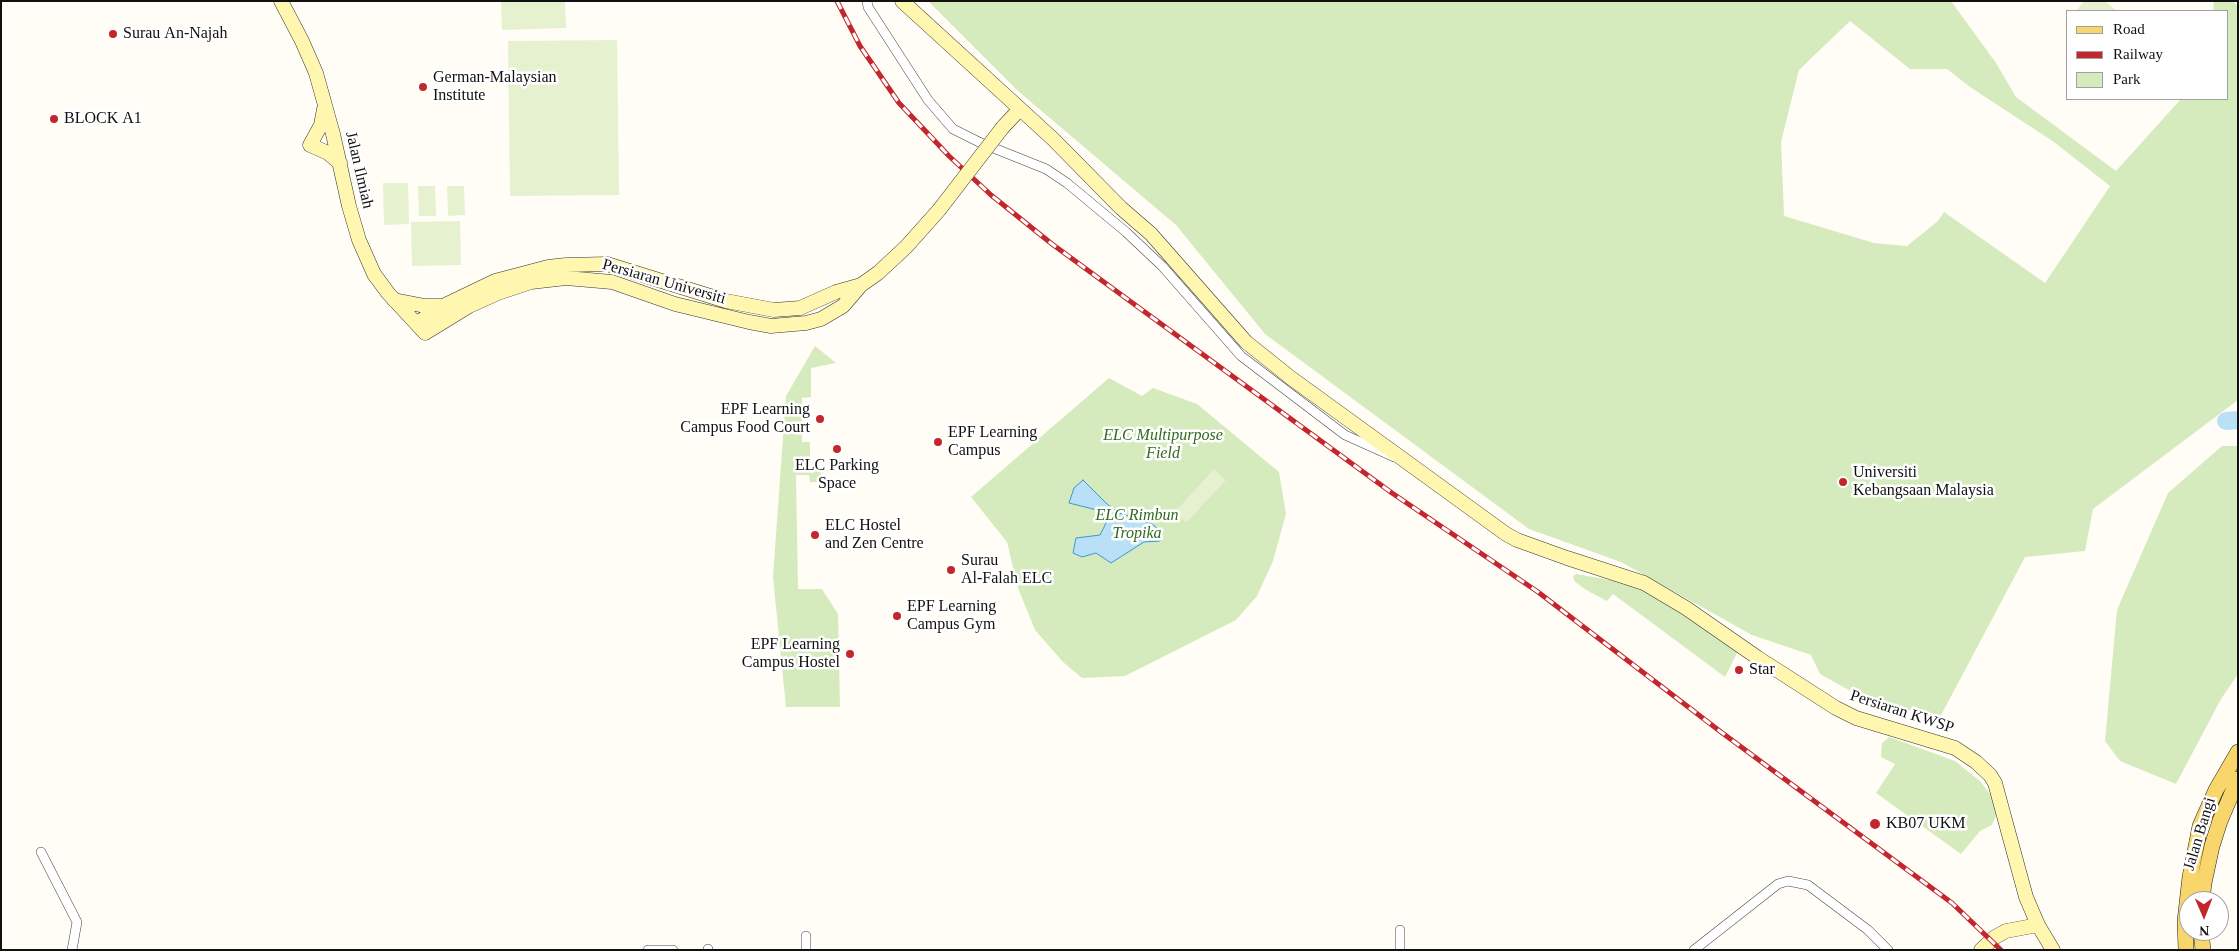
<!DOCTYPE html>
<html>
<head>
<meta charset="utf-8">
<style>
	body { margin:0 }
	#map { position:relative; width:2239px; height:951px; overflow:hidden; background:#fffdf5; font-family:Georgia,serif }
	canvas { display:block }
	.frame { position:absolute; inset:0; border:2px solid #111; pointer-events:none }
	.legend { position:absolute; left:2066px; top:10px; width:162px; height:90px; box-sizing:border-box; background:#fff; border:1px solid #a0a0a0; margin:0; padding:6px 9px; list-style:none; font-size:15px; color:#111 }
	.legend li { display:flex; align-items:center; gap:10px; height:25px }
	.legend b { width:25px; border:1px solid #a0a0a0 }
	.north { position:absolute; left:2179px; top:891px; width:50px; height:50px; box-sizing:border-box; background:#fff; border:1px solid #a0a0a0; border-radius:50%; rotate:179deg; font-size:14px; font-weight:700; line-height:20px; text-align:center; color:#111 }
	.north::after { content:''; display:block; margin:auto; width:18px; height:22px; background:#c4262e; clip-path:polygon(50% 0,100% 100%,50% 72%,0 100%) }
</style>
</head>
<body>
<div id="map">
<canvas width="2239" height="951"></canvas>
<div class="frame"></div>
<ul class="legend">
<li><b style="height:6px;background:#f9d66b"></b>Road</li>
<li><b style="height:6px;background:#c4262e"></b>Railway</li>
<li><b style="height:14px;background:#d5ebbd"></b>Park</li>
</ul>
<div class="north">N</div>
</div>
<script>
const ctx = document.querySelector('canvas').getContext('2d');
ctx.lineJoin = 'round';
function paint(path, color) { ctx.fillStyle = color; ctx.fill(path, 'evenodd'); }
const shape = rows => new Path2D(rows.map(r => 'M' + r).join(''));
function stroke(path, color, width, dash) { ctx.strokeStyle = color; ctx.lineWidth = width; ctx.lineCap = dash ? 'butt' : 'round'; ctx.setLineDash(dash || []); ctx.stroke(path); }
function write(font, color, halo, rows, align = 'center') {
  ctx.font = font + ' Georgia,serif'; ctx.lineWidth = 5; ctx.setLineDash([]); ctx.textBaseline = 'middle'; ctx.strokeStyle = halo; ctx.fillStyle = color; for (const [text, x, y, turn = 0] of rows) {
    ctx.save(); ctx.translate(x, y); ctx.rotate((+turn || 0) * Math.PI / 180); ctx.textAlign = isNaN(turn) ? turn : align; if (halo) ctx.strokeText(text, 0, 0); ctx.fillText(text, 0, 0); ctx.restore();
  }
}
const green = shape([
	[928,1,1951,1,1996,63,2016,97,2116,171,2181,99,2228,99,2228,11,2213,11,2214,1,2232,1,2238,6,2238,400,2093,509,2085,551,2025,557,1939,719,1856,694,1820,674,1811,655,1752,635,1621,562,1529,529,1265,334,1176,225,1018,91],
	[1850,21,1910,69,1947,69,1970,87,2054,142,2110,186,2045,283,1944,212,1938,221,1907,246,1874,243,1784,216,1781,142,1799,70],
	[815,346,836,363,811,368,811,397,802,398,802,442,810,442,810,470,830,470,821,473,821,482,810,482,809,475,796,475,798,589,822,589,838,614,840,707,786,707,773,577,786,396],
	[1109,378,1142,396,1153,388,1197,404,1279,472,1286,514,1273,561,1257,596,1236,620,1125,676,1082,678,1063,662,1035,630,1018,588,1007,542,971,497],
	[2222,446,2238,446,2238,674,2221,699,2176,784,2120,761,2105,741,2117,610,2168,493],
	[1576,574,1639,585,1738,651,1725,677,1613,594,1607,601,1588,591,1575,582,1573,577],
	[1889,737,1955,761,1981,782,1992,797,1997,813,1992,825,1980,831,1961,854,1876,793,1895,764,1881,757,1882,743]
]);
const pitch = shape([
	[501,1,565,1,566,28,502,30],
	[2084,1,2105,1,2117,11,2076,11],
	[617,40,619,195,510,196,508,41],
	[383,183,408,183,409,224,384,225],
	[418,186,435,186,436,216,419,216],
	[447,186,464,186,465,215,448,216],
	[460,221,461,265,412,266,411,222],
	[1214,469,1226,480,1187,522,1174,513]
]);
const water = shape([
	[1083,480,1106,503,1119,513,1152,524,1162,532,1160,541,1144,542,1111,563,1096,553,1082,557,1073,553,1076,538,1100,535,1106,523,1097,510,1069,503,1074,488,1083,480]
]);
const river = shape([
	[2226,421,2238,420]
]);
const street = shape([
	[867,1,868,7,928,100,953,129,981,143,1046,169,1067,183,1126,232,1162,266,1241,356,1345,435,1394,457],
	[41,852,77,922,72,950],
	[806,936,806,950],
	[708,949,708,950],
	[648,950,673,950],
	[1400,950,1400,930],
	[1694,950,1778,884,1788,881,1808,885,1868,930,1888,950]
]);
const secondary = shape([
	[281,1,302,41,316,73,333,134,349,206,359,240,374,274,388,293,425,333,469,306,498,293,531,282,566,278,612,282,675,304,749,322,771,326,806,323,821,319,843,306,861,285,878,273,906,247,939,210],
	[902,1,1053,139,1121,208,1151,234,1246,342,1291,378,1506,534,1517,540,1567,558,1644,583,1686,608,1758,658,1836,708,1856,718,1955,748,1976,762,1990,775,1995,783,2026,897,2038,925,2053,950],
	[324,109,321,125,310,145,328,153,340,163],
	[1003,127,1020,109],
	[394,300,425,306,443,306],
	[417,323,443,306,495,281,548,267,566,265,607,264,726,301,774,310,800,308,836,292,861,285],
	[1981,950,1995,937,2006,931,2038,925]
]);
const primary = shape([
	[2202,901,2204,883,2212,846,2220,821,2238,779],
	[2201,931,2203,950],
	[2186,950,2185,921,2190,877,2200,826,2216,790,2238,752]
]);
const rail = shape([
	[837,1,860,46,899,103,949,156,991,195,1052,244,1392,493,1538,592,1721,732,1952,903,2001,950]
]);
const secondaryBridge = shape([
	[939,210,1003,127]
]);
const markers = [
	[113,34,5,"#c4262e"],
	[423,87,5,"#c4262e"],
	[54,119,5,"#c4262e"],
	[820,419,5,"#c4262e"],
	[938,442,5,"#c4262e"],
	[837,449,5,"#c4262e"],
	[1843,482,5,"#c4262e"],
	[815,535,5,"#c4262e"],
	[951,570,5,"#c4262e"],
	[897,616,5,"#c4262e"],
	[850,654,5,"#c4262e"],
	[1739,670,5,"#c4262e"],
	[1875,824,6,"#c4262e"]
];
const poiNames = [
	["Surau An-Najah",123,34],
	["German-Malaysian",433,78],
	["Institute",433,96],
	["BLOCK A1",64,119],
	["EPF Learning",810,410,"right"],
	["Campus Food Court",810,428,"right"],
	["EPF Learning",948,433],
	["Campus",948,451],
	["ELC Parking",837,466,"center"],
	["Space",837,484,"center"],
	["Universiti",1853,473],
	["Kebangsaan Malaysia",1853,491],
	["ELC Hostel",825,526],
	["and Zen Centre",825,544],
	["Surau",961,561],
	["Al-Falah ELC",961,579],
	["EPF Learning",907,607],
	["Campus Gym",907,625],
	["EPF Learning",840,645,"right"],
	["Campus Hostel",840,663,"right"],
	["Star",1749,670],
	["KB07 UKM",1886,824]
];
const streetNames = [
	["Jalan Ilmiah",359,170,77],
	["Persiaran Universiti",664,282,16],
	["Persiaran KWSP",1902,712,18],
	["Jalan Bangi",2200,834,-73]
];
const parkNames = [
	["ELC Multipurpose",1163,436],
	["Field",1163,454],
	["ELC Rimbun",1137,516],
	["Tropika",1137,534]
];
paint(green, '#d5ebbd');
paint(pitch, '#e6f2cf');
paint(water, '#b9e0f7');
stroke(water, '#3f96cf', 1);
stroke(river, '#b9e0f7', 18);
stroke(street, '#444', 10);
stroke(secondary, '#333', 15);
stroke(primary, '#222', 16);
stroke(street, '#fff', 9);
stroke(secondary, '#fff6b0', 14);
stroke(primary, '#f9d66b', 15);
stroke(rail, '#c4262e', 5);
stroke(rail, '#fff', 3, [9]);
stroke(secondaryBridge, '#333', 15, []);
stroke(secondaryBridge, '#fff6b0', 14);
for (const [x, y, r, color] of markers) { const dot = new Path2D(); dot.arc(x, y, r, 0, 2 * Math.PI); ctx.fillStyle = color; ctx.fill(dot); stroke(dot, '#fff', 2); }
write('16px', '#111', '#fff', poiNames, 'left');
write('16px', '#111', '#fff', streetNames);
write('italic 16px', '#2f6b1f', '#fff', parkNames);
</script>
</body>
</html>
